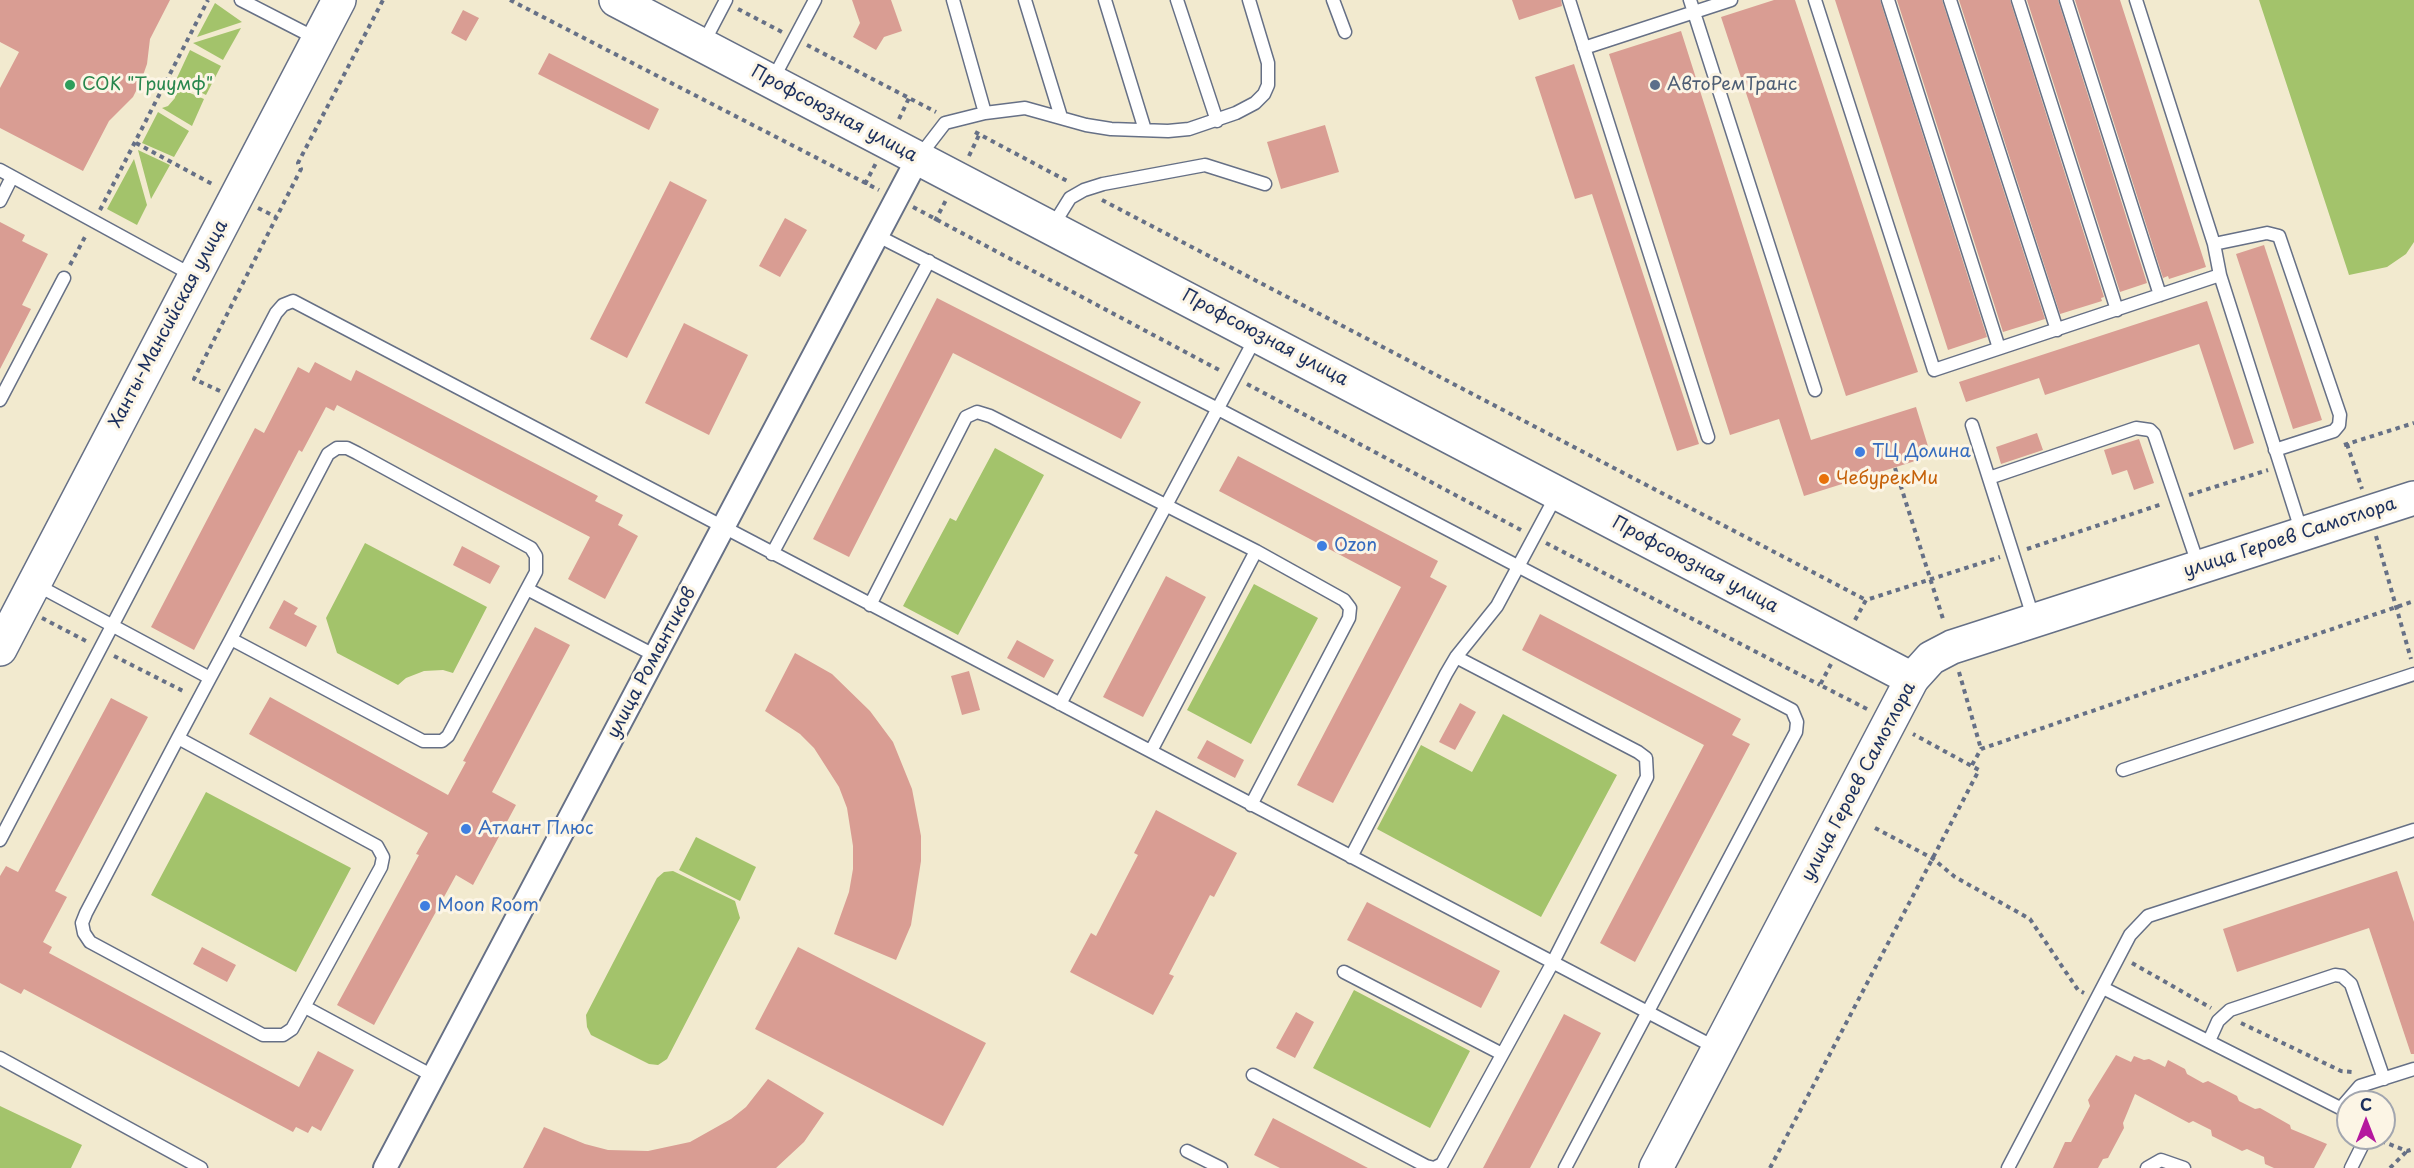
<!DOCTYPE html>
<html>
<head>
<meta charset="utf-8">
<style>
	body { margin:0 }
	#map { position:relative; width:2414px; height:1168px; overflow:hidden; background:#f2eacf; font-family:"Playpen Sans",sans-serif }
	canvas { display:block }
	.north { position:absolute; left:2336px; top:1090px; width:60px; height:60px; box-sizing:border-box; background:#fcf5e5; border:2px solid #a2a6af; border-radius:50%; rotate:0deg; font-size:16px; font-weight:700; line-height:24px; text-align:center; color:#1b2f5e }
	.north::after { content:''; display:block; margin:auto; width:21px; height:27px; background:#b5179e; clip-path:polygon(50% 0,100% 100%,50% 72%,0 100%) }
</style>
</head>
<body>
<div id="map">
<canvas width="2414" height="1168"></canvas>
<div class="north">С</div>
</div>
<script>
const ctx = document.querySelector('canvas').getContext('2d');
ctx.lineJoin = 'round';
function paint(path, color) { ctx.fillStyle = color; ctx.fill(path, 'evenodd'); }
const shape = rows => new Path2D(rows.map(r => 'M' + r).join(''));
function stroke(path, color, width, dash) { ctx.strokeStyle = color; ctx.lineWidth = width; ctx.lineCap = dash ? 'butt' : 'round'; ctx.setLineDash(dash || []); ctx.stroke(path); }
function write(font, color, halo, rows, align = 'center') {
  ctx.font = font + ' "Playpen Sans",sans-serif'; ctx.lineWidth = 6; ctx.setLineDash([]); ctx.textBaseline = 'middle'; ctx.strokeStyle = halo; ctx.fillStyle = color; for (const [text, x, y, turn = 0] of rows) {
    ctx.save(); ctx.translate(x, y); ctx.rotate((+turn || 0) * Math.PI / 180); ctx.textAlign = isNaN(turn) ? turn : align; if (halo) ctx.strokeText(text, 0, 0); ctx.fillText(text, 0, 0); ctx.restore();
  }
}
const green = shape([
	[2259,0,2414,0,2414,242,2406,254,2387,267,2349,275],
	[215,3,242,22,197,37],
	[241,28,223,60,193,43],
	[190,50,221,66,206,95,176,80],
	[176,87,204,99,192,126,162,108,168,106,175,98],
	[158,112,189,131,174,157,142,143],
	[138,150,170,165,151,199],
	[134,159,147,205,137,225,107,209],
	[995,448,1044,475,958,635,903,606,950,518,956,521],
	[365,543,487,607,453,673,443,670,424,671,406,678,398,685,337,653,326,618],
	[1254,584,1318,618,1251,744,1187,710],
	[1503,714,1617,775,1541,917,1377,829,1421,745,1472,772],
	[206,792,351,868,296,972,151,895],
	[696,837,756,867,740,901,679,870],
	[673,871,735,901,740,918,667,1059,658,1065,649,1064,591,1035,587,1027,586,1015,657,878,664,872],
	[1354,990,1470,1051,1430,1128,1313,1068],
	[0,1106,82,1145,71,1168,0,1168]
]);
const building = shape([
	[0,0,170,0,150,39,147,64,141,81,133,97,109,121,83,171,0,128,0,88,19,52,0,42],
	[852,0,891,0,902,31,884,37,876,50,853,37,860,23],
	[1512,0,1561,0,1562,6,1519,20],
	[1774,0,1795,0,1918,372,1846,396,1721,17],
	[1835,0,1880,0,1987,337,1948,350],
	[1897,0,1942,0,2045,319,2003,332],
	[1959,0,2010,0,2104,297,2101,298,2102,301,2060,314],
	[2027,0,2058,0,2147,283,2120,292],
	[2075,0,2120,0,2206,267,2169,279,2168,276,2163,278],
	[463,10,479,18,466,41,451,33],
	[1681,31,1811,440,1916,407,1931,456,1804,496,1779,419,1730,435,1609,54],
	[549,53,659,109,649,130,538,74],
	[1574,64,1699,444,1677,451,1592,194,1575,199,1535,77],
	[1325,125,1339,172,1281,189,1267,142],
	[670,181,707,200,627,358,590,339],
	[785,218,807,230,780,277,759,266],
	[0,222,25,235,22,241,48,254,22,305,31,309,0,369],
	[2264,245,2322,420,2293,429,2236,254],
	[937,298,1141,402,1121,439,953,353,849,557,813,539],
	[2207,301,2254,443,2234,450,2199,344,2045,395,2039,378,1966,402,1959,382],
	[684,323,748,355,709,435,645,403],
	[315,362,351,381,356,370,598,496,595,501,623,515,618,525,638,536,605,599,568,579,590,537,337,405,334,411,326,407,302,452,299,450,194,650,151,627,255,428,264,433,298,367,309,373],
	[2037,433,2043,450,2001,464,1996,447],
	[2139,439,2154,483,2134,490,2127,470,2112,475,2104,450],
	[1238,456,1438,561,1430,577,1447,586,1333,803,1297,785,1401,587,1219,491],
	[462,546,500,566,490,584,453,565],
	[1166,576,1206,597,1143,717,1103,697],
	[284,600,298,608,294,614,317,626,306,647,269,628],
	[1540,614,1741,719,1732,735,1750,744,1635,962,1600,943,1704,745,1522,650],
	[535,627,570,645,492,792,516,805,473,885,456,875,374,1025,337,1005,419,855,416,854,428,833,249,734,270,697,448,795,466,762,463,761],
	[1017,640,1054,660,1044,678,1007,658],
	[795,653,832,674,870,711,893,742,912,789,921,836,921,861,911,925,896,960,834,934,849,892,853,869,853,846,847,808,839,787,814,748,800,734,765,711],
	[969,671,980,710,962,715,951,676],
	[111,698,148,717,55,891,67,897,43,942,52,947,49,953,299,1087,318,1051,354,1070,321,1131,312,1126,308,1133,296,1127,293,1132,24,989,21,994,0,983,0,876,6,866,18,872],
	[1460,703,1476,712,1455,750,1439,742],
	[1207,740,1244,760,1235,778,1197,758],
	[1156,810,1237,853,1214,897,1210,895,1169,974,1174,976,1153,1015,1070,972,1091,933,1096,936,1138,855,1134,853],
	[2397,871,2414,922,2414,1054,2411,1054,2369,928,2237,972,2223,929],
	[1367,902,1500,971,1481,1008,1347,940],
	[202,947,236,965,227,982,193,964],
	[798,947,986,1043,943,1126,755,1029],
	[1296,1012,1314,1022,1295,1058,1276,1048],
	[1564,1014,1601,1033,1530,1168,1483,1168],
	[2116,1055,2131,1062,2134,1056,2144,1060,2149,1059,2165,1067,2168,1060,2185,1069,2187,1074,2203,1083,2208,1081,2237,1096,2239,1101,2255,1109,2260,1108,2290,1125,2291,1129,2327,1144,2314,1168,2274,1168,2265,1164,2264,1157,2247,1149,2242,1151,2212,1136,2211,1130,2193,1121,2189,1123,2135,1094,2123,1123,2124,1128,2108,1158,2103,1159,2098,1168,2053,1168,2065,1142,2071,1142,2090,1106,2088,1100],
	[768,1079,824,1113,804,1142,776,1168,523,1168,544,1127,585,1144,608,1150,648,1151,690,1142,731,1119,746,1107],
	[1273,1118,1368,1168,1280,1168,1254,1155]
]);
const path = shape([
	[510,0,879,190],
	[738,9,782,32],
	[807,45,936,112],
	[899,119,909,98],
	[975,132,1069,182],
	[136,143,214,185],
	[969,156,979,135],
	[865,184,876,163],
	[1102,200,1866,600],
	[913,207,1221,371],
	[258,208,276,217],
	[100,210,208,0],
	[935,221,946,200],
	[70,265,86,235],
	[1247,384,1521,530],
	[220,391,194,379,301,169,298,163,383,0],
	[2347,444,2362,489],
	[2344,445,2414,423],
	[1895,468,1944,622],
	[2189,495,2268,470],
	[2376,536,2411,659],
	[1546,543,1820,685],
	[2027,549,2162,504],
	[42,618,86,641],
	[1855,620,1866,600,2000,557],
	[114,656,183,691],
	[1831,664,1820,685,1867,709],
	[1959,672,1981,749],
	[1972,765,1981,749,2414,601],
	[1875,828,1932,858,1955,877,2030,919,2078,990,2084,993],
	[2132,963,2211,1008],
	[2241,1023,2341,1071,2352,1072],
	[2381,1141,2407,1151,2414,1149],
	[1770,1168,1979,770,1913,734],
	[2390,1168,2407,1151]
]);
const lane = shape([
	[241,0,317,39],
	[953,0,985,113,1025,108,1086,125,1111,129,1168,131,1189,129,1236,113,1255,103,1264,94,1268,85,1268,63,1249,0],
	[1025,0,1061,117],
	[1105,0,1145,130],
	[1177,0,1217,121],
	[1333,0,1345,32],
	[1569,0,1708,437],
	[1690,0,1815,390],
	[1815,0,1934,370,2220,275,2302,533],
	[1888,0,1999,348],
	[1950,0,2057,330],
	[2018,0,2117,310],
	[2066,0,2160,295],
	[2136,0,2214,244,2220,275],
	[703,44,726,0],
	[1584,48,1731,0],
	[772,81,815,0],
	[918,158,945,123,985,113],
	[0,170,194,276],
	[0,201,12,177],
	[1052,227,1070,198,1084,190,1103,184,1205,165,1265,184],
	[876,235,1218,409,1792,710,1797,722,1796,732,1565,1168],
	[2214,244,2267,233,2279,236,2340,415,2339,425,2334,431,2275,450],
	[0,400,64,278],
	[1972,425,2034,620],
	[1989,478,2136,428,2150,430,2154,434,2199,567],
	[772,554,929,261],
	[35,584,210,678],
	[527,589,656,656],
	[870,605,966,417,977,412,990,416,1256,551,1344,600,1350,608,1349,618,1251,805],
	[1060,704,1256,337],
	[178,738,377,846,383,857,381,867,292,1029,283,1035,263,1035,90,942,84,933,82,923,86,913,178,738,210,678,231,639,328,454,337,448,347,448,357,453,531,548,536,556,536,572,448,736,442,741,423,741,231,639],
	[1151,751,1256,551],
	[2123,770,2414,674],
	[0,840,276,313,283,305,293,301,1718,1049],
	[1351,857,1446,674,1456,657,1497,606,1557,494],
	[1344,972,1502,1054],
	[2103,988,2348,1112],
	[305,1007,433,1076],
	[2209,1041,2218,1021,2230,1010,2335,975,2342,976,2351,984,2384,1079],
	[0,1058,201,1168],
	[1253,1075,1426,1166,1434,1168,1442,1164,1553,962,1647,777,1646,758,1638,752,1456,657],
	[2341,1108,2360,1086,2414,1069],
	[1187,1151,1221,1168],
	[2008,1168,2130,935,2148,916,2414,830],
	[2147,1168,2161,1160,2184,1168],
	[2351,1168,2366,1138]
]);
const street = shape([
	[385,1168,918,158]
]);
const secondary = shape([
	[616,0,1912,679]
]);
const primary = shape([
	[0,649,339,0],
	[1656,1168,1912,679,1931,658,1952,647,2414,498]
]);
const markers = [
	[70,85,6,"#2e9e5b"],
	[1655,85,6,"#5c6f8a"],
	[1860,452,6,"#3f7fe0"],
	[1824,479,6,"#e8710a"],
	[1322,546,6,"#3f7fe0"],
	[466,829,6,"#3f7fe0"],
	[425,906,6,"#3f7fe0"]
];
const leisureNames = [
	["СОК \"Триумф\"",82,85]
];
const serviceNames = [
	["АвтоРемТранс",1667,85]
];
const streetNames = [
	["Профсоюзная улица",834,114,28],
	["Ханты-Мансийская улица",169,324,-62],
	["Профсоюзная улица",1265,338,28],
	["улица Героев Самотлора",2290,538,-18],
	["Профсоюзная улица",1695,565,28],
	["улица Романтиков",652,663,-62],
	["улица Героев Самотлора",1859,782,-62]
];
const shopNames = [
	["ТЦ Долина",1872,452],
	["Ozon",1334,546],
	["Атлант Плюс",478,829],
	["Moon Room",437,906]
];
const foodNames = [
	["ЧебурекМи",1836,479]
];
paint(green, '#a3c36b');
paint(building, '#d99d93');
stroke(lane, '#667086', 15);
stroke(street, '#667086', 26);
stroke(secondary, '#667086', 36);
stroke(primary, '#667086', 36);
stroke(path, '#667086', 4, [4.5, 4.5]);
stroke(lane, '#fff', 12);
stroke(street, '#fff', 22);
stroke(secondary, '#fff', 33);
stroke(primary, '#fff', 33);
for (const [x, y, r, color] of markers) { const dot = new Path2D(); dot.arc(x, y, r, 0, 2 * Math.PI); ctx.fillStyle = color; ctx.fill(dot); stroke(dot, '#fcf5e5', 2); }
write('18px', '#27864d', '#fcf5e5', leisureNames, 'left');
write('18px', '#4e5e75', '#fcf5e5', serviceNames, 'left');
write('18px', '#1b2f5e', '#fcf5e5', streetNames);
write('18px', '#366cbe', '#fcf5e5', shopNames, 'left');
write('18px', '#c56008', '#fcf5e5', foodNames, 'left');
</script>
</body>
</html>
